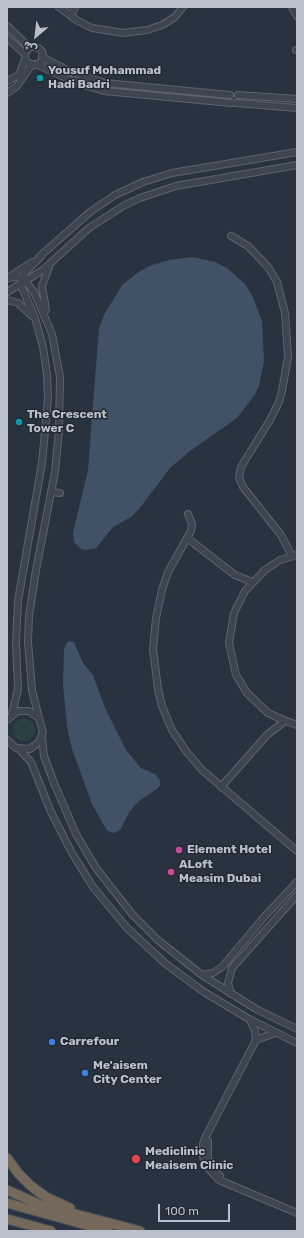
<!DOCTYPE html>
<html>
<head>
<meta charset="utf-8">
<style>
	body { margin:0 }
	#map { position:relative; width:304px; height:1238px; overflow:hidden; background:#29333f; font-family:Rubik,"Noto Naskh Arabic",sans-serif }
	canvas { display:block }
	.frame { position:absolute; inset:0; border:8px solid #bac0c9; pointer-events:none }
	.north { position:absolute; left:16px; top:16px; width:40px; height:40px; -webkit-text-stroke:3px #222a34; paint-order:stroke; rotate:208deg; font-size:11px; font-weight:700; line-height:16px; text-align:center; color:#bac0c9 }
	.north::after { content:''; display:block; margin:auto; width:14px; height:18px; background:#bac0c9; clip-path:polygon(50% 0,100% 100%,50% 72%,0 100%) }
	.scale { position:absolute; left:158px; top:1204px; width:72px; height:18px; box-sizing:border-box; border:2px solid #bac0c9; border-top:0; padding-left:5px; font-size:12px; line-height:14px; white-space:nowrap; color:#bac0c9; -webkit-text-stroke:3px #222a34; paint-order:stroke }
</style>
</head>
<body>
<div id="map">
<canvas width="304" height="1238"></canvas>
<div class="frame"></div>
<div class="north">ش</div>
<div class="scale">100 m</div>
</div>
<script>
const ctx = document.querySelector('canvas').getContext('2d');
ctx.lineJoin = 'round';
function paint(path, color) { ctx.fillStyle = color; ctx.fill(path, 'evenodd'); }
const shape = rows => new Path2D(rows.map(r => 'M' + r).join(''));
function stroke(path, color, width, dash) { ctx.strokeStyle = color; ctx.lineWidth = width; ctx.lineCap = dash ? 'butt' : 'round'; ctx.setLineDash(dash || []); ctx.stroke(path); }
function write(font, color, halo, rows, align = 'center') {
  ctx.font = font + ' Rubik,sans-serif'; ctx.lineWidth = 3; ctx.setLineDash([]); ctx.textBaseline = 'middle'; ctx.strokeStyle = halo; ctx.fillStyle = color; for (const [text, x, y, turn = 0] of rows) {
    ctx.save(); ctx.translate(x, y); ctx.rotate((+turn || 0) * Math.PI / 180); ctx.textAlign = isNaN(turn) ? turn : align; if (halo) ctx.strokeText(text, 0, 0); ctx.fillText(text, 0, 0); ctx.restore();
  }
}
const green = shape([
	'13 730a11 11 0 1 1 22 0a11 11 0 1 1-22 0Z'
]);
const water = shape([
	[193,257,215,262,227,268,245,284,252,295,262,321,264,361,259,386,254,396,237,418,190,451,171,467,139,509,131,517,113,527,96,548,86,550,81,549,74,542,73,533,88,470,99,328,104,315,122,285,140,271,152,265,169,260],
	[68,641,74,642,83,663,93,675,105,708,126,750,141,768,155,774,160,780,160,785,158,788,139,801,130,811,120,830,116,832,112,833,107,830,103,824,92,804,72,749,67,727,63,684,64,649]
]);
const minor = shape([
	[59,7,78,21,92,28,123,33,147,30,162,25,175,17,183,7],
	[292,7,297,16],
	[71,16,75,7],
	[7,26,30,48],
	[7,38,25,54],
	'25 56a9 9 0 1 1 18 0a9 9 0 1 1-18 0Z',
	[296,50,297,50],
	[42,57,71,72,105,83,230,95],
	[36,64,74,82,104,91,231,103],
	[7,81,19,75,25,59],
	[7,93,17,86,32,64],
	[238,95,297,99],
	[236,103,297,108],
	[231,236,248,246,268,267,277,282,285,313,288,357,282,391,279,402,270,420,241,467,239,478,243,487,281,535,292,556],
	[39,257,90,212,115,195,143,182,172,173,297,152],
	[9,277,32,262],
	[7,278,18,277,24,279,34,292,52,334,60,377,59,430,55,472,36,570,29,616,28,642,32,690,39,718],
	[7,292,43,270,89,228,123,206,140,198,176,186,297,165],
	[7,300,18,303,32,316],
	[46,310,42,286,49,267],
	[51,492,60,493],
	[188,514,192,524,191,531,168,572,162,590,156,618,153,649,158,689,162,706,172,730,186,751,202,770,297,851],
	[187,538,235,575,252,582],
	[297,555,280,560,265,570,245,591,234,613,229,643,236,675,247,693,268,713,281,719,297,725],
	[12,714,18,689,16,642,18,601,42,463,48,399,47,374,43,347,35,318,22,288,21,281,25,273,42,255],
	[7,720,18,711,29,711,39,718,43,732,39,742,30,749,16,748,7,740],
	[42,737,44,756,54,783,76,834,96,868,132,914,159,941,202,975,256,1009,297,1029],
	[19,749,31,762,51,812,72,853,93,887,127,928,166,964,204,992,249,1019,297,1043],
	[221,787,267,735,285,721],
	[202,975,213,973,222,967,265,916,297,882],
	[231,994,228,983,232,968,297,895],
	[250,1020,255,1031,256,1040,206,1136,203,1144,203,1157,208,1168,219,1180,297,1213],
	[256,1040,275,1033],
	[208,1141,208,1158,212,1167,220,1176]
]);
const highway = shape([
	[7,1158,18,1173,31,1186,46,1197,70,1208],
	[7,1190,41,1205,140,1231],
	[7,1203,108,1231],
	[7,1219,51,1231]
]);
const markers = [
	[40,78,4,"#0f9aa8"],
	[19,422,4,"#0f9aa8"],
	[179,850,4,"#d1479c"],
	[171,872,4,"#d1479c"],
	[52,1042,4,"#3f7fe0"],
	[85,1073,4,"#3f7fe0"],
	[136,1159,5,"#e0444e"]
];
const poiNames = [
	["Yousuf Mohammad",48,71],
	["Hadi Badri",48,85],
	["The Crescent",27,415],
	["Tower C",27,429],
	["Element Hotel",187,850],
	["ALoft",179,865],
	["Measim Dubai",179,879],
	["Carrefour",60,1042],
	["Me'aisem",93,1066],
	["City Center",93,1080],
	["Mediclinic",145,1152],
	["Meaisem Clinic",145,1166]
];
paint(green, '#2c4041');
paint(water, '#415266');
stroke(minor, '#5b636c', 8);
stroke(highway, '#485059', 11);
stroke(minor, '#3d454f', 6);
stroke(highway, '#74695b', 9);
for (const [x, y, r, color] of markers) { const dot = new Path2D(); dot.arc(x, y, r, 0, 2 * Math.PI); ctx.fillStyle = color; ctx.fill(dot); stroke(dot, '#222a34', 1.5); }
write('bold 12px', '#bac0c9', '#222a34', poiNames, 'left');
</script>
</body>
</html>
